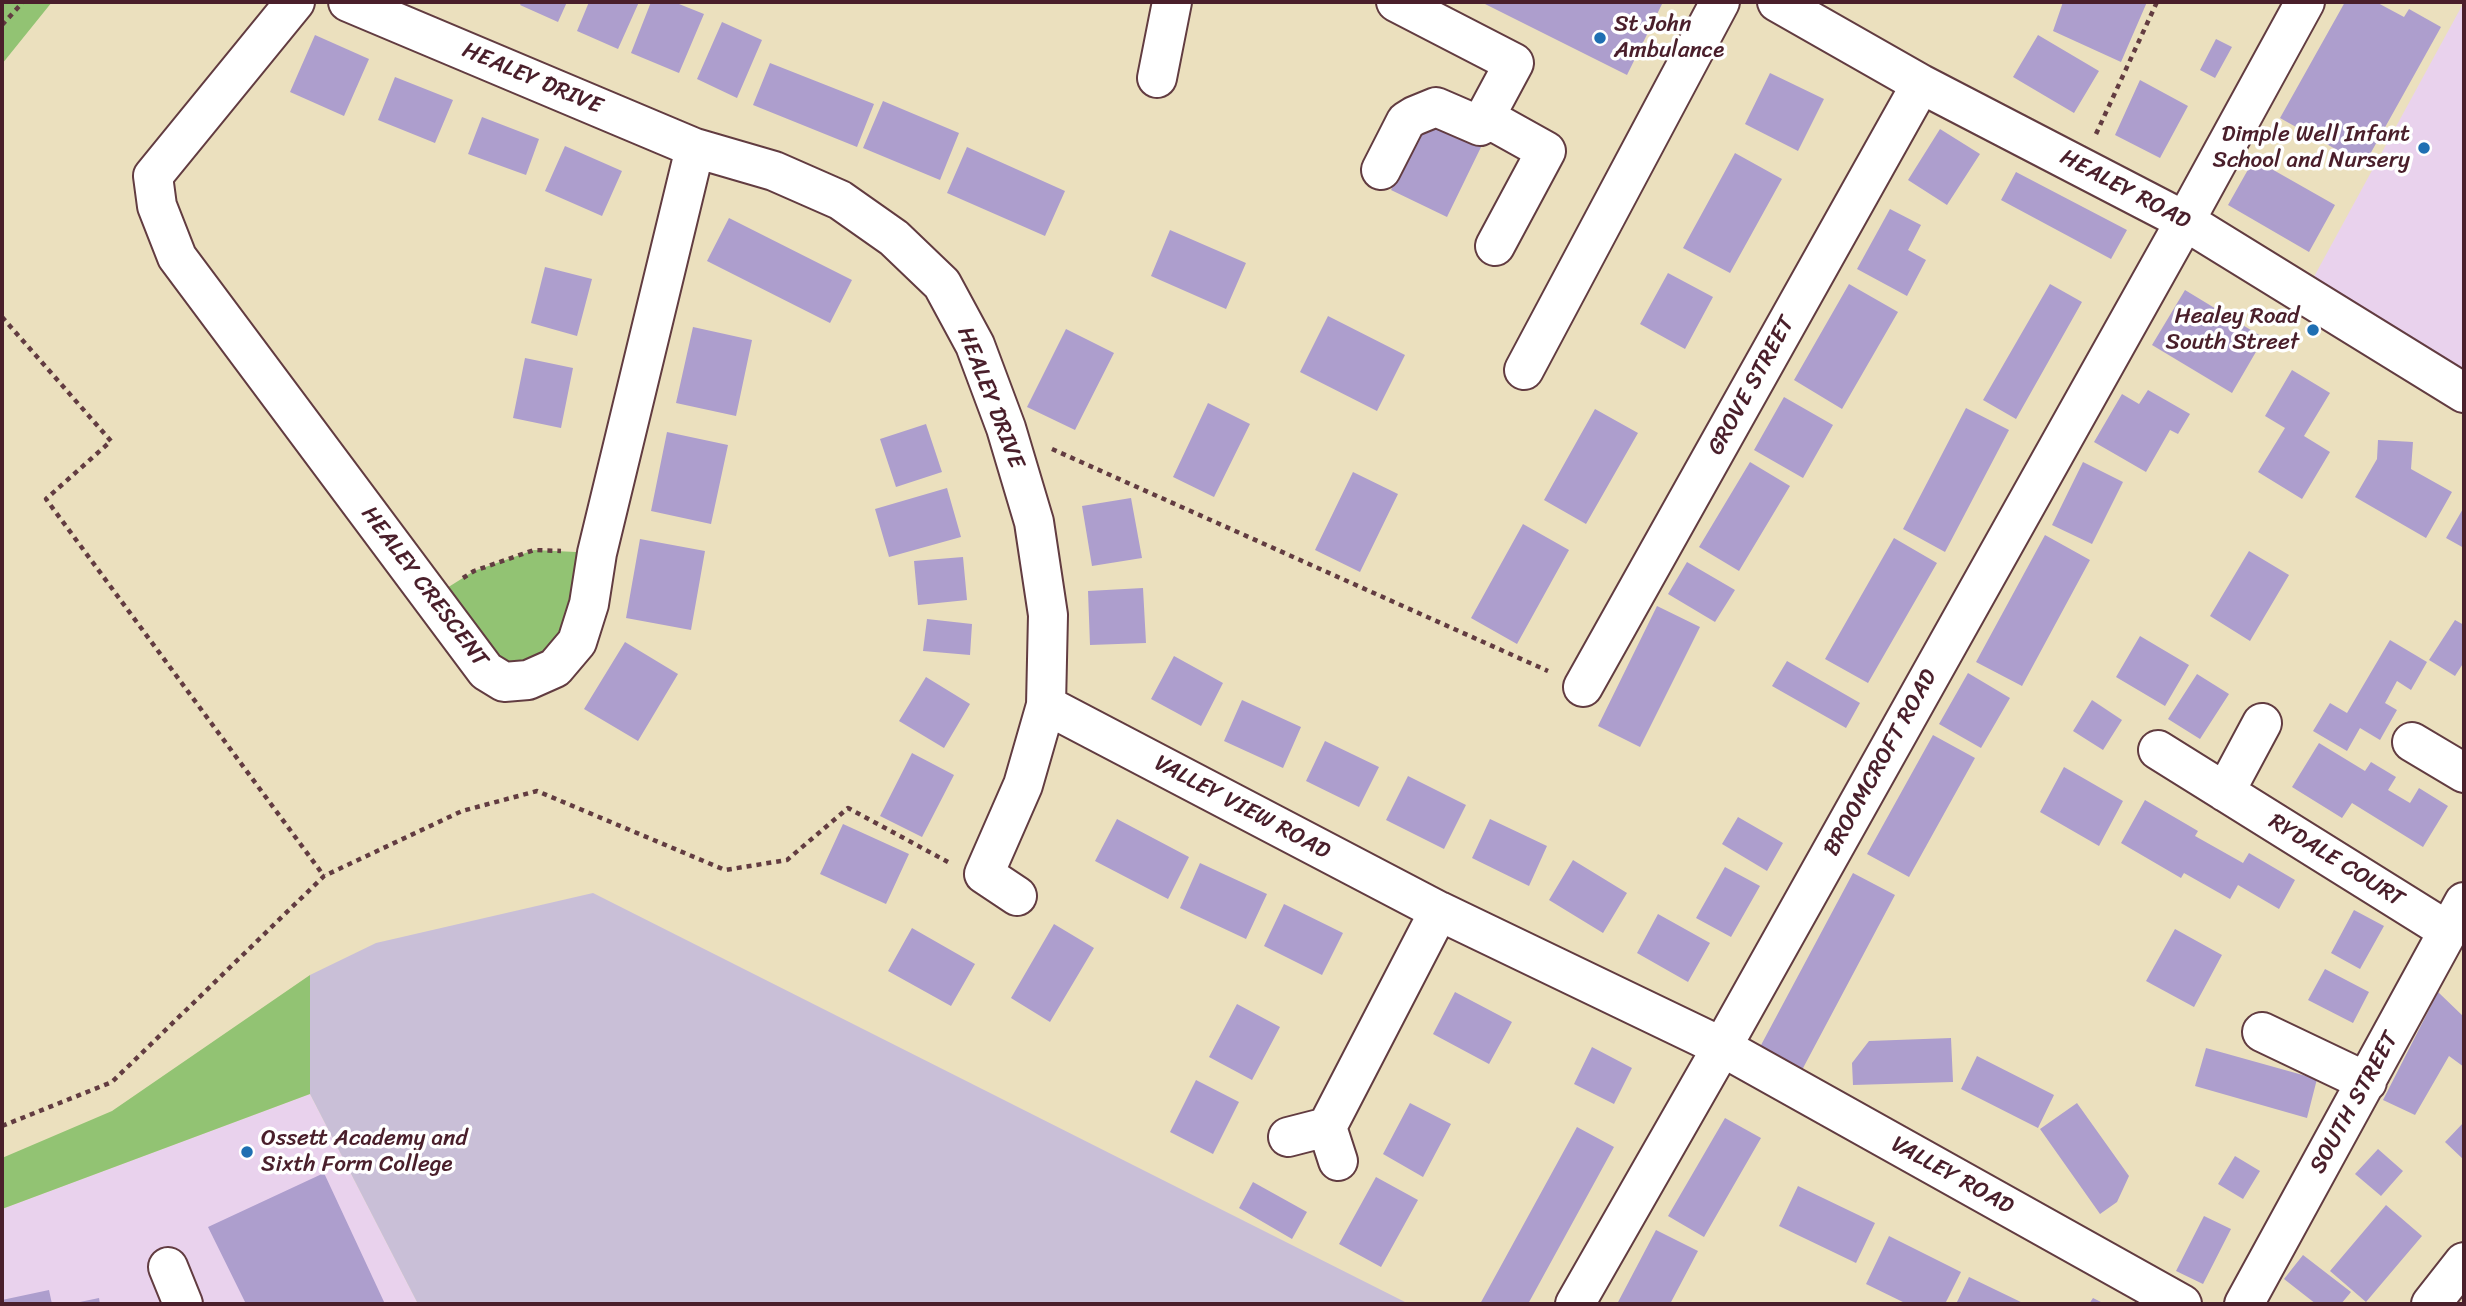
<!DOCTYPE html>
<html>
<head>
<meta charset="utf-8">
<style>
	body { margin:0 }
	#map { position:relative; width:2466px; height:1306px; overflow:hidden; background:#ebe0be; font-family:Sriracha,sans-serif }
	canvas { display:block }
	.frame { position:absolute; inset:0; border:4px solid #4a1f2b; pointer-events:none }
</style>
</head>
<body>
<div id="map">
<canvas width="2466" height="1306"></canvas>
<div class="frame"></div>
</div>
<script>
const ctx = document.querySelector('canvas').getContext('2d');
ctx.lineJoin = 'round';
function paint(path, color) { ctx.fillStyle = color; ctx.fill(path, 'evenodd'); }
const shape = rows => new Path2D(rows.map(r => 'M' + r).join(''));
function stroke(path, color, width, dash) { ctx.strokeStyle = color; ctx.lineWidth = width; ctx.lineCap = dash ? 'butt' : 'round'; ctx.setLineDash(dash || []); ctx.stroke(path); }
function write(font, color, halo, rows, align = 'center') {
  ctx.font = font + ' Sriracha,sans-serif'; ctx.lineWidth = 7; ctx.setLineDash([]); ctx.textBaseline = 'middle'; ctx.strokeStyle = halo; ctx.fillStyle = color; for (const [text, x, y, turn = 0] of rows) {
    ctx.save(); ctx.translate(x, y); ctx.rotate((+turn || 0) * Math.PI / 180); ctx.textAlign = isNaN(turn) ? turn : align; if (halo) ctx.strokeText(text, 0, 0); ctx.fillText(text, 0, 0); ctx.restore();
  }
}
const built = shape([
	[2464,2,2464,393,2304,295],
	[310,1094,418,1304,2,1304,2,1209]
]);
const industrial = shape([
	[593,893,1409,1304,418,1304,310,1094,310,975,376,943]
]);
const green = shape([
	[2,2,52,2,2,64],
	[534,550,597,553,577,642,504,682,431,598,474,571],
	[310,975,310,1094,2,1209,2,1158,112,1111]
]);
const building = shape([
	[522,2,567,2,558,22,520,5],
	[589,2,639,2,618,49,577,31],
	[651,2,674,2,704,14,679,73,631,53],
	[1481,2,1663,2,1627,75],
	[2063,2,2147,2,2121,62,2053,31],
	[2345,2,2376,2,2404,17,2409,9,2441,27,2364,165,2280,118],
	[722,22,762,40,737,98,697,79],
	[315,35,369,59,344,116,290,92],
	[2038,35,2099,71,2074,113,2013,77],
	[2216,39,2232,47,2215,78,2200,70],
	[770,63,874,104,857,147,753,105],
	[1770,73,1824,99,1798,151,1745,124],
	[395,77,453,100,435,143,378,120],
	[2140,80,2188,106,2160,158,2115,135],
	[883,101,959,133,940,180,863,148],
	[1427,116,1483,143,1447,217,1391,190],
	[482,117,539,139,526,175,468,154],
	[1940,129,1980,154,1947,205,1908,180],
	[565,146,622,171,602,216,545,191],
	[967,147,1065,191,1045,236,947,193],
	[1735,153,1782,179,1730,273,1683,248],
	[2254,159,2335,205,2309,252,2228,205],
	[2016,172,2127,230,2111,259,2001,200],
	[1890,209,1921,225,1908,250,1926,260,1907,296,1857,269],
	[729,218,852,280,830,323,707,261],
	[1170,230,1246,263,1226,309,1151,276],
	[545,267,592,279,577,336,531,323],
	[1668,273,1713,297,1685,349,1640,324],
	[1849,284,1898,312,1842,409,1794,380],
	[2050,284,2082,302,2016,419,1983,400],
	[2185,290,2264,338,2232,393,2152,345],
	[1328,316,1405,355,1377,411,1300,372],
	[693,327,752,340,736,416,676,403],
	[1066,329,1114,353,1075,430,1027,407],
	[525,358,573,368,561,428,513,418],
	[2292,370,2330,393,2304,436,2330,452,2302,499,2258,472,2285,428,2265,416],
	[2148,390,2190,414,2178,434,2170,430,2146,472,2094,442,2122,394,2139,404],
	[1784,397,1833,425,1803,478,1754,450],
	[1208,403,1250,424,1214,497,1173,477],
	[1966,408,2009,430,1945,552,1903,529],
	[1595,409,1638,433,1586,524,1544,500],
	[926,424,942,472,896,487,880,439],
	[667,432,728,445,711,524,651,511],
	[2378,440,2413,442,2411,469,2452,492,2426,538,2355,497,2377,459],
	[1750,462,1790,486,1739,571,1699,547],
	[2083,462,2123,482,2092,544,2052,525],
	[1353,472,1398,494,1360,572,1315,550],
	[947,488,961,537,889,557,875,509],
	[1131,498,1142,558,1092,566,1082,506],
	[2464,507,2464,548,2446,538],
	[1523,524,1569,550,1517,644,1471,618],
	[2045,535,2090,560,2022,686,1976,662],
	[1894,538,1937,563,1868,683,1825,659],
	[640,539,705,551,691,630,626,618],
	[2249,551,2289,575,2250,641,2210,616],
	[963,557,967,600,918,605,914,561],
	[1687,562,1735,590,1715,622,1668,594],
	[1143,588,1146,643,1090,645,1088,591],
	[1657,606,1700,627,1640,747,1598,726],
	[927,619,972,624,970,655,923,651],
	[2455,620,2464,625,2464,662,2455,676,2429,660],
	[2140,636,2189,665,2165,706,2116,677],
	[2390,640,2427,662,2411,690,2397,681,2385,703,2397,710,2380,740,2360,728,2347,751,2313,731,2330,703,2347,713],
	[625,642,678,674,638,741,584,709],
	[1174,656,1223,683,1201,726,1151,699],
	[1787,661,1860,703,1846,728,1772,686],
	[1968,673,2010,698,1981,748,1939,724],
	[2197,674,2229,694,2200,739,2168,719],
	[926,677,970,704,944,748,899,721],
	[1242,700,1301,727,1283,768,1224,741],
	[2092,700,2122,720,2103,750,2073,731],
	[1933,735,1975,758,1909,877,1867,854],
	[1325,741,1379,767,1359,807,1306,781],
	[2319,743,2365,771,2371,762,2396,777,2388,790,2410,803,2419,788,2448,806,2423,847,2352,803,2342,818,2292,787],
	[912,753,954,775,922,837,880,816],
	[2064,767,2123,801,2099,846,2040,812],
	[1408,776,1466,805,1444,849,1386,820],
	[2145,800,2198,831,2195,836,2243,863,2249,853,2295,880,2279,909,2238,885,2230,899,2184,873,2181,878,2121,843],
	[1738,817,1783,843,1767,871,1722,844],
	[1117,819,1189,857,1168,899,1095,861],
	[1490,819,1547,846,1529,886,1472,858],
	[843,824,909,854,886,904,820,874],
	[1573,860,1627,893,1603,933,1549,900],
	[1200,863,1267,894,1246,939,1180,908],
	[1725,867,1760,886,1731,937,1696,918],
	[1853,873,1895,895,1802,1070,1760,1047],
	[1284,904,1343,933,1322,975,1264,946],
	[2354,910,2384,926,2360,969,2331,953],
	[1658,914,1710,943,1688,982,1637,953],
	[1054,924,1094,948,1050,1022,1011,998],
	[912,928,975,964,951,1006,888,971],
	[2175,929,2222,955,2194,1007,2146,981],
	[2325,969,2369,992,2353,1023,2308,1000],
	[1455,992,1512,1022,1489,1064,1433,1034],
	[2438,992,2464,1017,2464,1067,2449,1056,2415,1115,2383,1100],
	[1237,1004,1280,1027,1252,1080,1209,1057],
	[1951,1038,1953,1082,1853,1085,1852,1063,1869,1041],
	[1592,1047,1632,1068,1614,1104,1574,1084],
	[2206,1048,2317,1079,2307,1118,2195,1086],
	[1977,1056,2054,1095,2038,1128,1961,1089],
	[1196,1080,1239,1102,1213,1154,1170,1132],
	[1410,1103,1451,1124,1423,1177,1383,1154],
	[2077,1103,2129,1176,2117,1202,2100,1214,2040,1129],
	[1725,1118,1761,1138,1704,1237,1668,1216],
	[2464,1122,2464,1160,2445,1142],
	[1577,1127,1614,1147,1528,1304,1480,1304],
	[2378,1149,2403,1171,2381,1196,2355,1174],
	[2235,1156,2260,1171,2243,1199,2218,1184],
	[324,1173,385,1304,246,1304,208,1227],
	[1376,1177,1418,1200,1381,1267,1339,1244],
	[1253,1182,1307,1212,1292,1239,1239,1208],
	[1798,1186,1875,1223,1856,1263,1779,1226],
	[2386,1205,2422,1236,2366,1302,2330,1271],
	[2204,1216,2231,1229,2203,1284,2176,1271],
	[1656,1230,1698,1251,1670,1304,1617,1304],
	[1889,1236,1961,1272,1945,1304,1907,1304,1866,1284],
	[2303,1255,2351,1292,2341,1304,2316,1304,2284,1279],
	[1969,1277,2025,1304,1956,1304],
	[49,1290,52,1304,2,1304,2,1300],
	[99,1298,100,1304,75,1304,75,1303],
	[2093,1298,2105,1304,2089,1304]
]);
const path = shape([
	[2,25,23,2],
	[2096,134,2157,2],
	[2,317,111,441,46,499,324,876],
	[1052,449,1548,671],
	[463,578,474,571,534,550,561,551],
	[2,1126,112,1082,324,876,462,811,537,791,725,870,787,860,848,808,948,862]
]);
const minor = shape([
	[295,2,153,176,157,206,177,257,486,671,504,682,528,680,555,668,577,642,589,604,597,553,695,148],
	[348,2,695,148,774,171,840,200,894,238,942,284,975,345,1006,428,1034,522,1048,615,1046,705,1023,785,984,874,1017,896],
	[1396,2,1514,63,1485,117,1546,151,1495,246],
	[1777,2,1921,84,2185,221,2464,393],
	[1157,78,1172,2],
	[1381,170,1406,121,1414,116,1436,107,1480,126,1485,117],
	[1524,370,1720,2],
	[1583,687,1921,84],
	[1046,705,1439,911,1722,1047,2182,1304],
	[2412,742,2464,773],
	[2158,750,2448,931],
	[2225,792,2262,723],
	[2262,1032,2367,1082],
	[1327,1127,1439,911],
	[1288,1137,1327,1127,1338,1161],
	[168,1267,183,1304],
	[1575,1304,1722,1047,2185,221,2305,2],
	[2244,1304,2464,902],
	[2431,1304,2464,1262]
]);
const markers = [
	[1600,38,7,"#1f6fb2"],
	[2424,148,7,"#1f6fb2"],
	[2313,330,7,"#1f6fb2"],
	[247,1152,7,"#1f6fb2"]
];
const poiNames = [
	["St John",1614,25],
	["Ambulance",1614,51],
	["Dimple Well Infant",2410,135,"right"],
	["School and Nursery",2410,161,"right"],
	["Healey Road",2299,317,"right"],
	["South Street",2299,343,"right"],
	["Ossett Academy and",261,1139],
	["Sixth Form College",261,1165]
];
const streetNames = [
	["HEALEY DRIVE",532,79,23],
	["HEALEY ROAD",2125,190,28],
	["GROVE STREET",1752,386,-61],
	["HEALEY DRIVE",990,398,69],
	["HEALEY CRESCENT",424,587,53],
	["BROOMCROFT ROAD",1881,763,-61],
	["VALLEY VIEW ROAD",1242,808,28],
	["RYDALE COURT",2336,861,32],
	["SOUTH STREET",2355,1103,-61],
	["VALLEY ROAD",1952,1176,29]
];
paint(built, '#e9d2ed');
paint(industrial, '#c9bfd7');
paint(green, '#92c373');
paint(building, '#ad9ecd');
stroke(minor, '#623c41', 42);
stroke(path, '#623c41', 4.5, [5, 5]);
stroke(minor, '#fff', 38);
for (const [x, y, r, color] of markers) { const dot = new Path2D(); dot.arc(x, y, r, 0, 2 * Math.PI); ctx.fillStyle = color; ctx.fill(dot); stroke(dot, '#fff', 2.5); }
write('23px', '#4a1f2b', '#fff', poiNames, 'left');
write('23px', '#4a1f2b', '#fff', streetNames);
</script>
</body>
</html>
